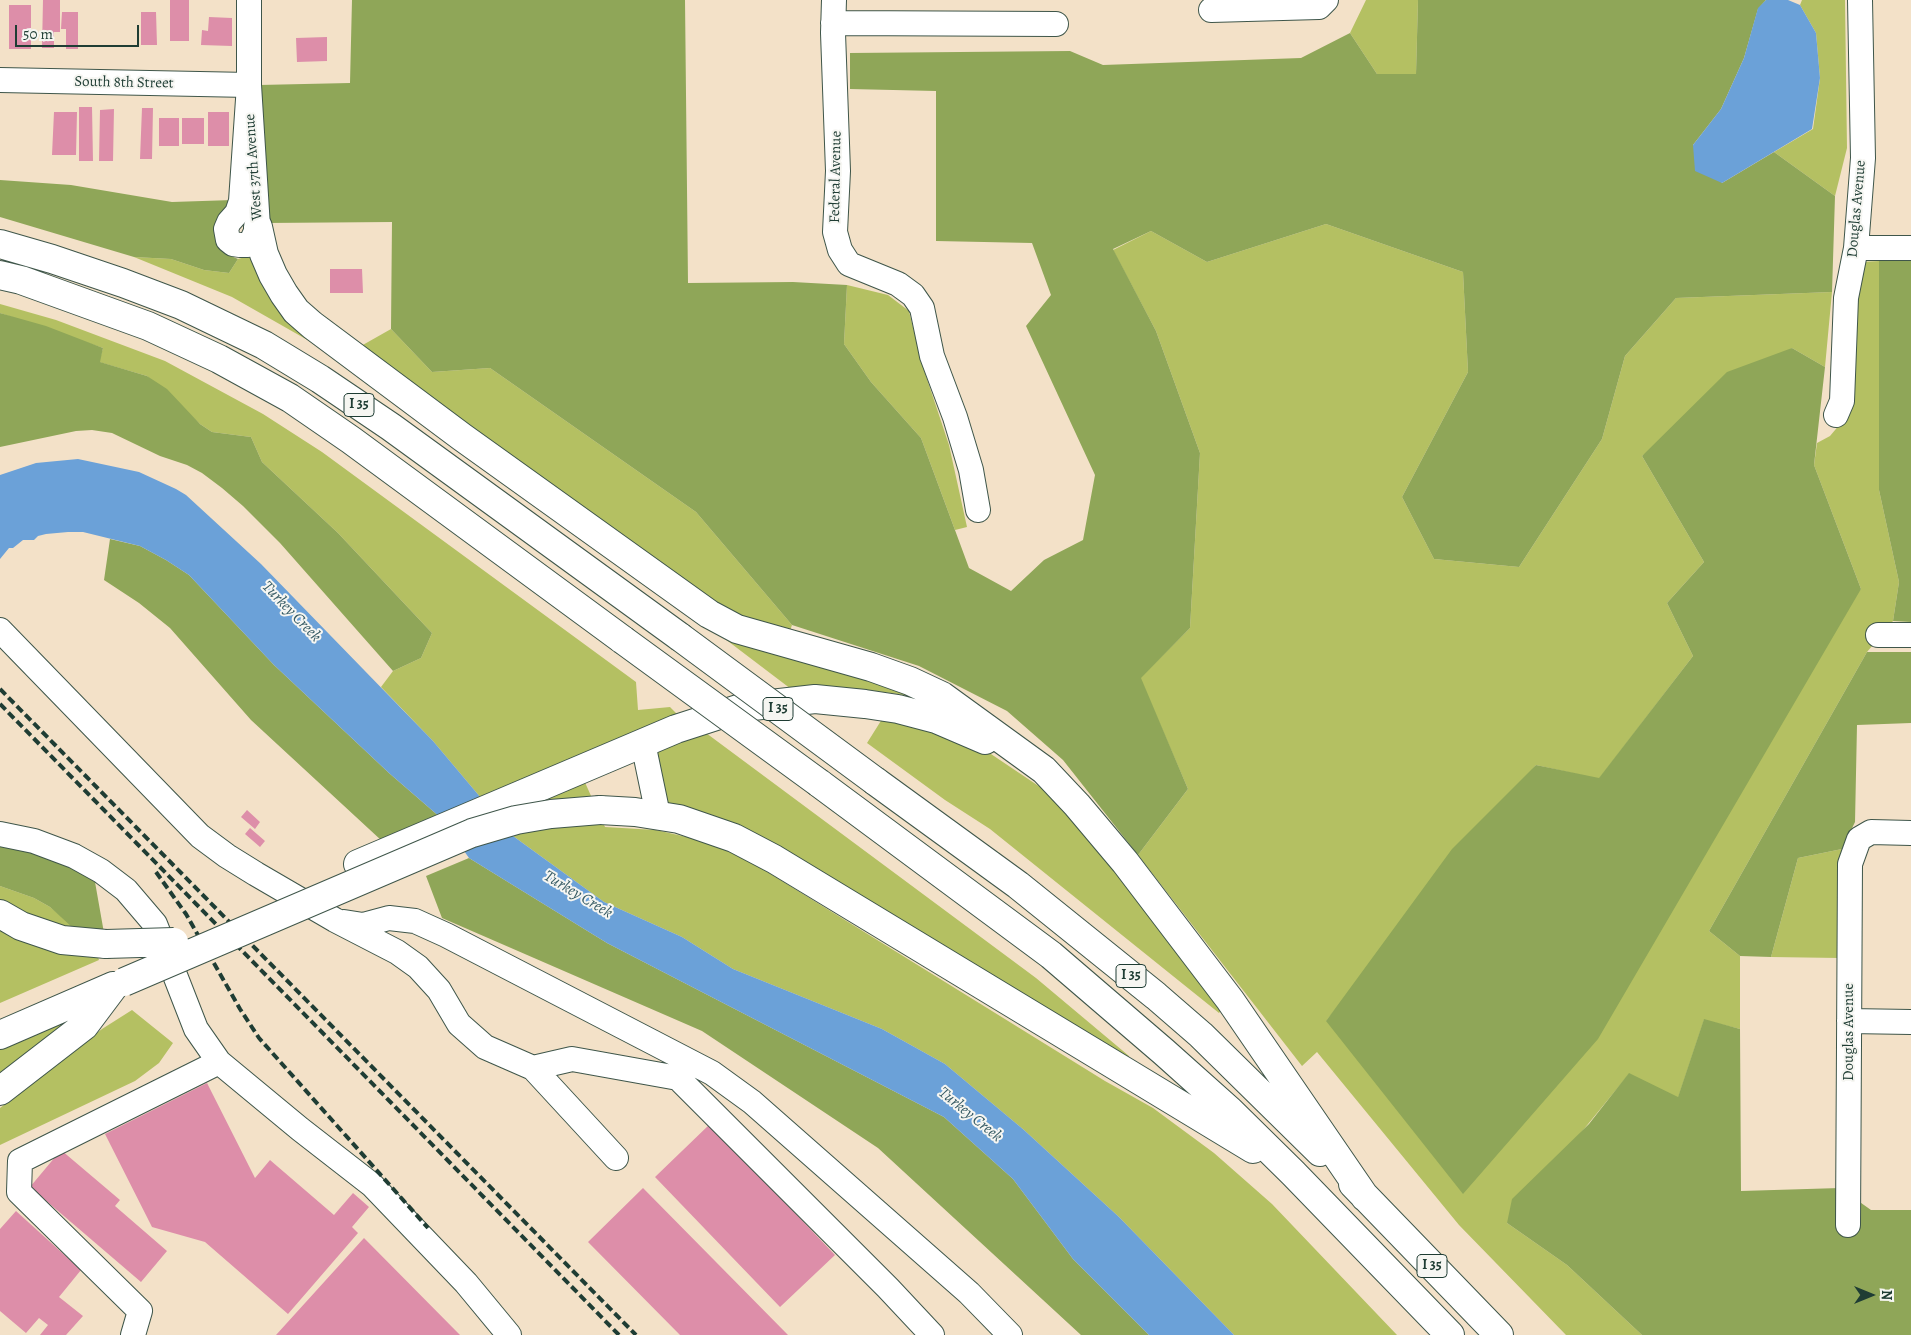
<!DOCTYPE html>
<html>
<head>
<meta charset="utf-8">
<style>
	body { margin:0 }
	#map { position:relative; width:1911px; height:1335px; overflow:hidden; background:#f3e1c8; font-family:Alegreya,serif }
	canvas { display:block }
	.north { position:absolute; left:1846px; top:1270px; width:50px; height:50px; -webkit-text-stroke:4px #f6f6f2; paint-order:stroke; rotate:90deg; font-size:14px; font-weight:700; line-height:20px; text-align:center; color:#1f3d34 }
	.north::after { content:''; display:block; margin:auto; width:18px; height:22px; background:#1f3d34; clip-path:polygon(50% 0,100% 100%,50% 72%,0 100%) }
	.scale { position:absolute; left:15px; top:25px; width:124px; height:22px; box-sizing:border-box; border:2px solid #1f3d34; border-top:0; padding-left:6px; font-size:15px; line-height:18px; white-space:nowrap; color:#1f3d34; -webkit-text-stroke:4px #f6f6f2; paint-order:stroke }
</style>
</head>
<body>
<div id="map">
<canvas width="1911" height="1335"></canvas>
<div class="north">N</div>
<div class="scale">50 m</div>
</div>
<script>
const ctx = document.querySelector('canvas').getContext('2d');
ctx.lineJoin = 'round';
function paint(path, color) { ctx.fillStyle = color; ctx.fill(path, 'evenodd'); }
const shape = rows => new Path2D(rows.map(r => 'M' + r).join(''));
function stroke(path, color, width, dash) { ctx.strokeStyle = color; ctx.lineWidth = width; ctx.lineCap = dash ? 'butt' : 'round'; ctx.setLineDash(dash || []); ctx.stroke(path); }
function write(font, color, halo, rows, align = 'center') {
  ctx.font = font + ' Alegreya,serif'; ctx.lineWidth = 4; ctx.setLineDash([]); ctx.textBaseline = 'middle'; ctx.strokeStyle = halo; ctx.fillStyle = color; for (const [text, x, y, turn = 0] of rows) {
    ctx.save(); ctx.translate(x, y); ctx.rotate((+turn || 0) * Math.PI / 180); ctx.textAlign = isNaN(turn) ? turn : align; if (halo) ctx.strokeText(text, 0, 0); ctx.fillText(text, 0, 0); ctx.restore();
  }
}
const green = shape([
	[1366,0,1418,0,1416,74,1377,74,1350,33],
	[1802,0,1845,0,1847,148,1835,196,1774,152,1813,129,1820,78,1816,33,1800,5],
	[1326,224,1463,272,1468,372,1402,497,1434,559,1519,567,1602,439,1625,356,1676,298,1832,292,1825,367,1792,348,1642,456,1704,562,1667,603,1693,656,1599,779,1536,765,1326,1021,1861,589,1814,465,1817,443,1830,436,1851,411,1860,262,1879,261,1879,490,1899,582,1893,621,1867,652,1709,931,1740,956,1740,1029,1704,1020,1678,1098,1629,1074,1507,1223,1567,1265,1642,1335,1566,1335,1459,1225,1317,1052,1302,1066,1138,855,1188,789,1140,678,1190,628,1200,453,1156,331,1113,250,1151,231,1207,262],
	[257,251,313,337,311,342,232,297,134,257,171,259,204,270,229,273,238,259,249,256],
	[847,285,888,295,909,311,922,364,949,445,967,527,955,530,921,438,871,382,844,344],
	[0,304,56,320,165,361,263,414,322,452,636,682,638,710,670,707,679,716,574,758,605,827,656,830,704,841,748,860,1105,1081,1153,1108,1214,1153,1272,1204,1397,1335,1234,1335,1119,1217,1024,1130,945,1064,882,1029,733,969,682,937,604,902,513,836,433,741,381,687,393,671,421,658,432,633,338,533,262,462,251,437,212,432,200,424,147,376,99,362,103,348,0,313],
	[391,329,432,372,490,368,696,512,792,625,790,631,751,621,721,606,693,587,361,346],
	[712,629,777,647,929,701,898,694,868,690,791,689],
	[884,716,985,750,1049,793,1067,810,1225,1006,1219,1013,990,829,945,800,867,743],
	[702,730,1036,978,1129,1056,1124,1063,667,807,657,758,657,751],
	[1842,849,1839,958,1771,957,1798,858],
	[0,886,34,898,50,907,71,924,73,928,72,932,0,904],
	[0,924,96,952,99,960,0,1003],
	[132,1010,173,1043,159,1063,135,1081,0,1145,0,1108,102,1029],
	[77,1013,0,1083,0,1049]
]);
const forest = shape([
	[352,0,685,0,688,283,793,282,847,285,844,344,871,382,921,438,969,568,1011,591,1044,560,1083,540,1095,475,1026,326,1051,295,1032,243,936,241,936,91,850,89,850,53,1070,51,1103,65,1301,58,1350,33,1377,74,1416,74,1418,0,1766,0,1758,9,1744,58,1721,109,1693,145,1722,183,1774,152,1835,196,1832,292,1676,298,1625,356,1602,439,1519,567,1434,559,1402,497,1468,372,1463,272,1326,224,1207,262,1151,231,1113,249,1156,331,1200,453,1190,628,1141,678,1188,789,1138,855,1063,760,1007,711,919,666,792,625,696,512,490,368,432,372,391,329,392,222,265,223,259,85,350,83],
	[0,180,71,185,172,202,233,200,222,248,231,256,238,259,229,273,204,270,171,259,134,257,0,217],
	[1879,261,1911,261,1911,622,1893,621,1899,582,1879,490],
	[0,313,46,326,103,348,100,362,147,376,167,389,200,424,212,432,251,437,262,462,338,533,432,633,421,658,393,671,280,543,243,506,222,488,202,473,187,465,160,456,112,433,92,430,76,431,0,447],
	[1792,348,1825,367,1814,465,1861,589,1598,1039,1463,1194,1326,1021,1452,849,1536,765,1599,778,1693,656,1667,603,1704,562,1642,456,1727,372],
	[110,539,140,546,166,560,189,575,274,665,389,773,441,818,382,841,251,720,170,628,139,603,104,580],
	[1867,652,1911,652,1911,723,1857,725,1855,822,1842,849,1798,858,1771,957,1740,956,1709,931],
	[0,841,57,859,82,872,95,882,104,933,73,928,50,907,34,898,0,886],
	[469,858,607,943,944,1117,1013,1179,1073,1259,1149,1335,1081,1335,878,1148,702,1031,442,918,426,876],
	[1704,1019,1740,1029,1741,1191,1840,1188,1871,1210,1911,1210,1911,1335,1642,1335,1567,1265,1507,1223,1512,1199,1589,1124,1629,1073,1678,1097]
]);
const water = shape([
	[1766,0,1788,0,1800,5,1816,33,1820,78,1812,129,1722,183,1695,171,1693,145,1721,109,1744,58,1758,8],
	[78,459,139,472,176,489,186,495,261,564,433,741,513,836,604,902,682,937,733,969,882,1029,945,1064,1024,1130,1119,1217,1234,1335,1149,1335,1073,1259,1013,1179,944,1117,607,943,469,858,441,818,389,773,274,665,189,575,166,560,140,546,83,532,68,532,46,534,38,536,34,540,23,540,13,548,9,548,0,559,0,475,36,463]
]);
const building = shape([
	[43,0,60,0,60,32,54,32,54,48,42,48],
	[170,0,189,0,189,41,170,41],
	[9,5,31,5,31,49,9,49],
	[62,12,78,12,78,49,66,49,66,29,61,29],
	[141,12,156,12,157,45,141,45],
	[209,17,232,18,232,46,201,45,202,30,208,31],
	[327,37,327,61,297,62,296,38],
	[79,107,92,107,93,161,79,161],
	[142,108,153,108,152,159,140,159],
	[114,109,113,161,99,161,100,110],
	[54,112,77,112,76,155,52,155],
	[208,112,229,112,229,146,208,146],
	[159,118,179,118,179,146,159,146],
	[182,118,204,118,204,144,182,144],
	[330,269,362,269,363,293,330,293],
	[247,810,260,822,255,829,241,817],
	[250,828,265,841,260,847,245,834],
	[207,1083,255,1178,270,1160,334,1215,353,1193,369,1207,352,1227,358,1233,288,1314,205,1242,152,1227,105,1134],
	[710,1124,835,1255,780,1307,655,1177],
	[61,1150,120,1200,115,1206,167,1251,141,1282,30,1187],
	[643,1188,788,1335,680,1335,588,1242],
	[16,1211,81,1270,59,1297,83,1316,66,1335,40,1335,48,1325,39,1318,26,1333,0,1311,0,1229],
	[364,1238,460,1335,276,1335]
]);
const minor = shape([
	[834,0,833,33,838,171,835,232,840,250,849,264,898,284,913,295,922,308,932,356,955,417,971,470,978,510],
	[1211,10,1319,7,1326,0],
	[833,23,1056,24],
	[0,80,249,85],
	[249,85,258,227,252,240,248,245,240,245,233,244,228,240,226,229,229,222,237,213,241,201,249,85,249,0],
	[1856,248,1911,248],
	[1836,415,1842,401,1846,298,1856,248,1863,158,1860,0],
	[0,630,200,836,227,856,256,874,335,920,397,952,418,967,439,990,459,1024,485,1047,533,1068,616,1158],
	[1878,635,1911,635],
	[643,743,658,815],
	[0,834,34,841,74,856,101,871,126,890,155,924,196,1029,219,1062,300,1129,372,1185,466,1283,509,1335],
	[344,922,363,925,389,918,415,921,446,935,712,1073,752,1102,969,1293,1010,1335],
	[1849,1021,1911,1022],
	[533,1068,572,1059,678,1078,888,1288,932,1335],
	[1848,1225,1850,864,1859,839,1871,832,1911,833],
	[133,1335,140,1311,19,1192,20,1161,219,1062]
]);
const highway = shape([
	[258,227,264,254,273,275,284,294,296,311,312,325,462,437,709,614,737,629,871,667,910,681,942,696,1044,770,1077,805,1125,862,1230,1000,1365,1197],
	[0,244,52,259,123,283,181,305,264,345,320,379,391,427,680,637],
	[0,275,21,280,148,326,219,359,290,398,351,440,623,640],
	[875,781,1018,885,1156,996,1201,1035,1320,1152],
	[819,783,1051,955,1164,1052,1230,1111,1293,1173,1450,1335],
	[600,810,635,812,679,819,734,838,774,859,1253,1149],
	[358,864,676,729,744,707,815,699,865,704,898,709,936,719,985,740],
	[0,914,21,926,62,940,106,944],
	[0,1035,113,986],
	[0,1091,84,1026,114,986],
	[1353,1184,1499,1335]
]);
const rail = shape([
	[0,689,636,1335],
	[0,704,619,1335],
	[156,872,186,914,240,1009,259,1038,428,1228]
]);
const highwayBridge = shape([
	[680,637,875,781],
	[623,640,819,783],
	[106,944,174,942],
	[124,982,472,833,516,820,551,814,600,810]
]);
const shields = [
	[359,405,30],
	[778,709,30],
	[1131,976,30],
	[1432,1266,30]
];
const shieldNames = [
	["I 35",359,405],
	["I 35",778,709],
	["I 35",1131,976],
	["I 35",1432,1266]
];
const streetNames = [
	["South 8th Street",124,83,1],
	["West 37th Avenue",254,167,-94],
	["Federal Avenue",836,177,-89],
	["Douglas Avenue",1857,209,-85],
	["Douglas Avenue",1849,1032,-90]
];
const waterNames = [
	["Turkey Creek",291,612,46],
	["Turkey Creek",578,895,31],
	["Turkey Creek",970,1115,39]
];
paint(green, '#b4c062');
paint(forest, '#8fa658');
paint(water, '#6ba1d8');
paint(building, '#dd8ea9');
stroke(minor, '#3f564a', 26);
stroke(highway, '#3f564a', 30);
stroke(minor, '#fff', 24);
stroke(highway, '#fff', 28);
stroke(rail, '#1f3d34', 4, [8, 4]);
stroke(highwayBridge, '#3f564a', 30, []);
stroke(highwayBridge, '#fff', 28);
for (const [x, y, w] of shields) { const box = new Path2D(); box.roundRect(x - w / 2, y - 11.5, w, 23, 4); ctx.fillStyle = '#f6f6f2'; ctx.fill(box); stroke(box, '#1f3d34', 1); }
write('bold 14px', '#1f3d34', null, shieldNames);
write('15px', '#1f3d34', '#f6f6f2', streetNames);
write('italic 16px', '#365b65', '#f6f6f2', waterNames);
</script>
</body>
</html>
